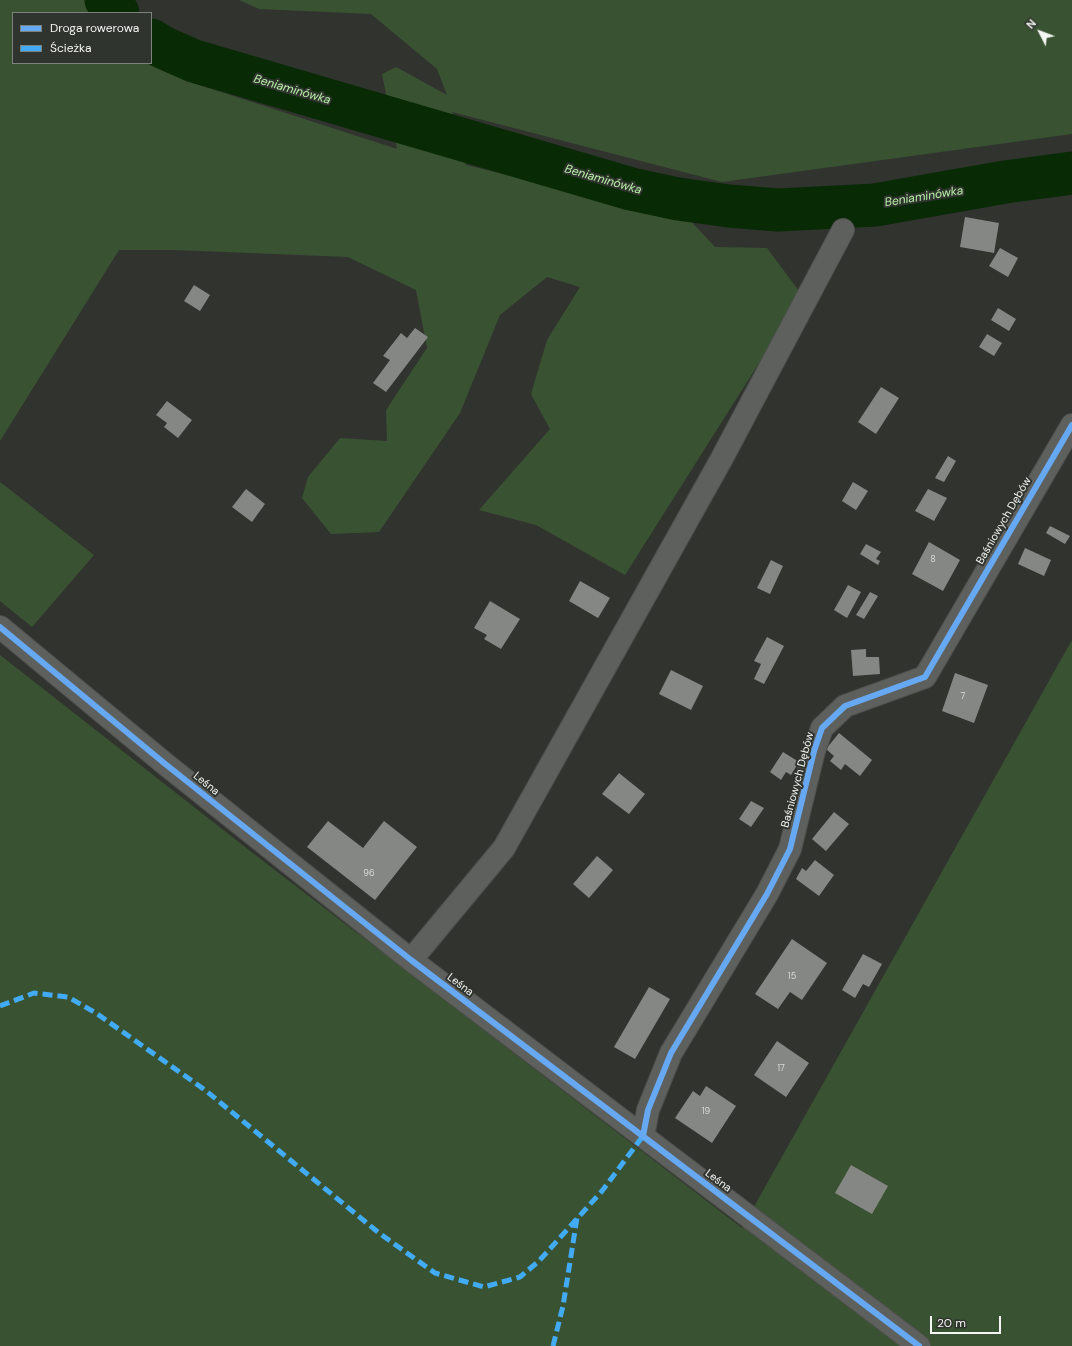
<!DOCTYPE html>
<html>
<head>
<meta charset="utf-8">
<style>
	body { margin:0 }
	#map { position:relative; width:1072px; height:1346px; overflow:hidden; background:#31332f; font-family:"DM Sans",sans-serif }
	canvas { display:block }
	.legend { position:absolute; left:12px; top:12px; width:140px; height:52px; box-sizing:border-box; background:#30342e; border:1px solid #7e827c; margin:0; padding:5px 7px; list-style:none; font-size:12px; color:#f3f6f2 }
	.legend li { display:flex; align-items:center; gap:8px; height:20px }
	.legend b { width:20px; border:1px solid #7e827c }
	.north { position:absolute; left:1020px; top:12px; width:40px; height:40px; -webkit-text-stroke:3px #30342e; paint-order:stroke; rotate:312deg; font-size:11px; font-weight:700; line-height:16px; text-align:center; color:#f3f6f2 }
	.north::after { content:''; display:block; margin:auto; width:14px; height:18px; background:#f3f6f2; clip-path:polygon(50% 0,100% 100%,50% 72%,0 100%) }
	.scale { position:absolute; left:930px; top:1316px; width:71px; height:18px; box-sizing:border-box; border:2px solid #f3f6f2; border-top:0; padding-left:5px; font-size:12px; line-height:14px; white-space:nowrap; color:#f3f6f2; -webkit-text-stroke:3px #30342e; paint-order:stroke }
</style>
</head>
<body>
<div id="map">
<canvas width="1072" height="1346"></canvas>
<ul class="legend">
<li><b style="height:5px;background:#66a8f1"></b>Droga rowerowa</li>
<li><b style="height:5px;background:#42abf6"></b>Ścieżka</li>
</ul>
<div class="north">N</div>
<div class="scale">20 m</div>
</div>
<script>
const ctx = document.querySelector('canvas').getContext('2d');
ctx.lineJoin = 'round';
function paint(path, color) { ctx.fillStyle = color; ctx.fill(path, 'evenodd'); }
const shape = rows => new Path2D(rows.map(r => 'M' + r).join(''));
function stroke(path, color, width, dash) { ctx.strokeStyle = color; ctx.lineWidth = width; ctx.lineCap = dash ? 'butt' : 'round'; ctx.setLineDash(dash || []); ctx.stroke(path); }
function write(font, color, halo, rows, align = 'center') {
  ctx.font = font + ' "DM Sans",sans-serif'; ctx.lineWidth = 4; ctx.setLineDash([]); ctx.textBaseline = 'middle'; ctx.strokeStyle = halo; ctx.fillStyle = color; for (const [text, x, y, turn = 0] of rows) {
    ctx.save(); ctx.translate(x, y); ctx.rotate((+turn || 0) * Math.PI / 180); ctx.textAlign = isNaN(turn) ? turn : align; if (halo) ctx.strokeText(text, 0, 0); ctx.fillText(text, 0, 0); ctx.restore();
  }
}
const green = shape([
	[0,0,88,0,98,13,13,13,13,63,151,63,151,57,184,80,397,149,382,74,396,67,447,95,437,69,371,14,259,9,239,0,1072,0,1072,134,722,182,452,112,466,165,689,219,715,247,767,248,802,295,625,575,536,525,479,510,550,429,531,394,547,340,580,287,547,277,500,315,460,413,379,532,331,534,302,498,308,477,340,438,387,441,386,410,427,348,416,290,348,257,175,250,119,250,0,441],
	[0,482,94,555,32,627,0,601],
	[1072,640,1072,1346,0,1346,0,655,254,854,742,1228]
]);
const river = shape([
	[106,0,118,13],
	[151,40,162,47,194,61,631,189,678,199,729,206,778,210,875,205,1005,182,1072,173]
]);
const building = shape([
	[965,217,999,223,994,253,960,247],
	[1000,248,1018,258,1008,277,989,266],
	[194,285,210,295,200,311,184,301],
	[998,308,1016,319,1009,331,991,320],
	[415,328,428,337,386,392,373,383,390,360,383,356,401,333,407,338],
	[987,334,1002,343,994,356,979,347],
	[881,387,899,398,876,434,858,422],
	[167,401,192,420,178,438,164,427,167,423,156,415],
	[948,456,956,461,944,482,935,478],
	[853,482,868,491,856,510,842,501],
	[246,489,265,504,252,522,232,507],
	[928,489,947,498,934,521,915,511],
	[1050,526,1070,536,1065,544,1046,533],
	[929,542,960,560,943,591,912,574],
	[866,544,881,552,876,559,880,561,878,565,860,554],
	[1025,548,1051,560,1044,576,1018,564],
	[771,560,783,566,770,594,757,588],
	[580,581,610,598,598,618,569,601],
	[848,585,861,592,847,618,834,610],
	[870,592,878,596,864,619,856,615],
	[490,601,520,619,501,649,484,639,487,635,474,628],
	[767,637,784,646,764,684,754,679,761,664,754,661],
	[866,649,866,657,879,657,880,674,853,676,851,650],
	[671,670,703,686,691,710,659,694],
	[955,673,988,685,974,723,942,711],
	[839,733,872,760,860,776,845,764,841,770,830,761,834,756,826,749],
	[783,752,799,762,791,775,786,772,781,780,770,772],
	[619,773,645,794,629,814,602,794],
	[751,801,764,808,751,827,739,819],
	[834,812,849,824,826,851,812,839],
	[328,821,363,848,384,821,417,847,375,900,307,847],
	[597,856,613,870,589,898,573,884],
	[815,860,834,875,819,896,796,879,802,868,806,871],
	[792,939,827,963,802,1000,790,992,778,1009,755,994],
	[863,954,882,964,869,987,863,984,855,998,842,990],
	[649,987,670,999,635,1059,614,1047],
	[777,1041,809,1063,786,1097,754,1075],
	[706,1086,736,1106,712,1143,675,1118,693,1091,700,1096],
	[851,1165,888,1186,872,1214,835,1193]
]);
const minor = shape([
	[0,627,164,763,411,960,919,1346],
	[411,960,504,848,721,460,843,230],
	[643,1136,648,1110,671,1053,767,894,790,849,814,751,822,728,845,706,925,677,1072,425]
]);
const quiet = shape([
	[0,1006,34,993,68,997,96,1013,205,1090,379,1233,435,1273,484,1287,520,1277,539,1261,602,1191,643,1136],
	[553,1346,563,1306,577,1218]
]);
const cycleway = shape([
	[0,627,164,763,411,960,919,1346],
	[643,1136,648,1110,671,1053,767,894,790,849,814,751,822,728,845,706,925,677,1072,425]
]);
const numberNames = [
	["8",933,560],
	["7",963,697],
	["96",369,874],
	["15",792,977],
	["17",781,1069],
	["19",706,1112]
];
const streetNames = [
	["Baśniowych Dębów",1004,521,-60],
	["Baśniowych Dębów",798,780,-75],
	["Leśna",206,784,39],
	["Leśna",460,985,37],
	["Leśna",718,1181,37]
];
const waterNames = [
	["Beniaminówka",292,90,16],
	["Beniaminówka",603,180,16],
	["Beniaminówka",924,197,-9]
];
paint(green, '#395332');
stroke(river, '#082a04', 43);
paint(building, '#858784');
stroke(minor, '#4d4f4c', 24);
stroke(minor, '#5e605d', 22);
stroke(quiet, '#42abf6', 5, [10, 5]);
stroke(cycleway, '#66a8f1', 6);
write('9px', '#d8dad6', null, numberNames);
write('11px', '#f3f6f2', '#30342e', streetNames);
write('italic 12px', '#b7f1a8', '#30342e', waterNames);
</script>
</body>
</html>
